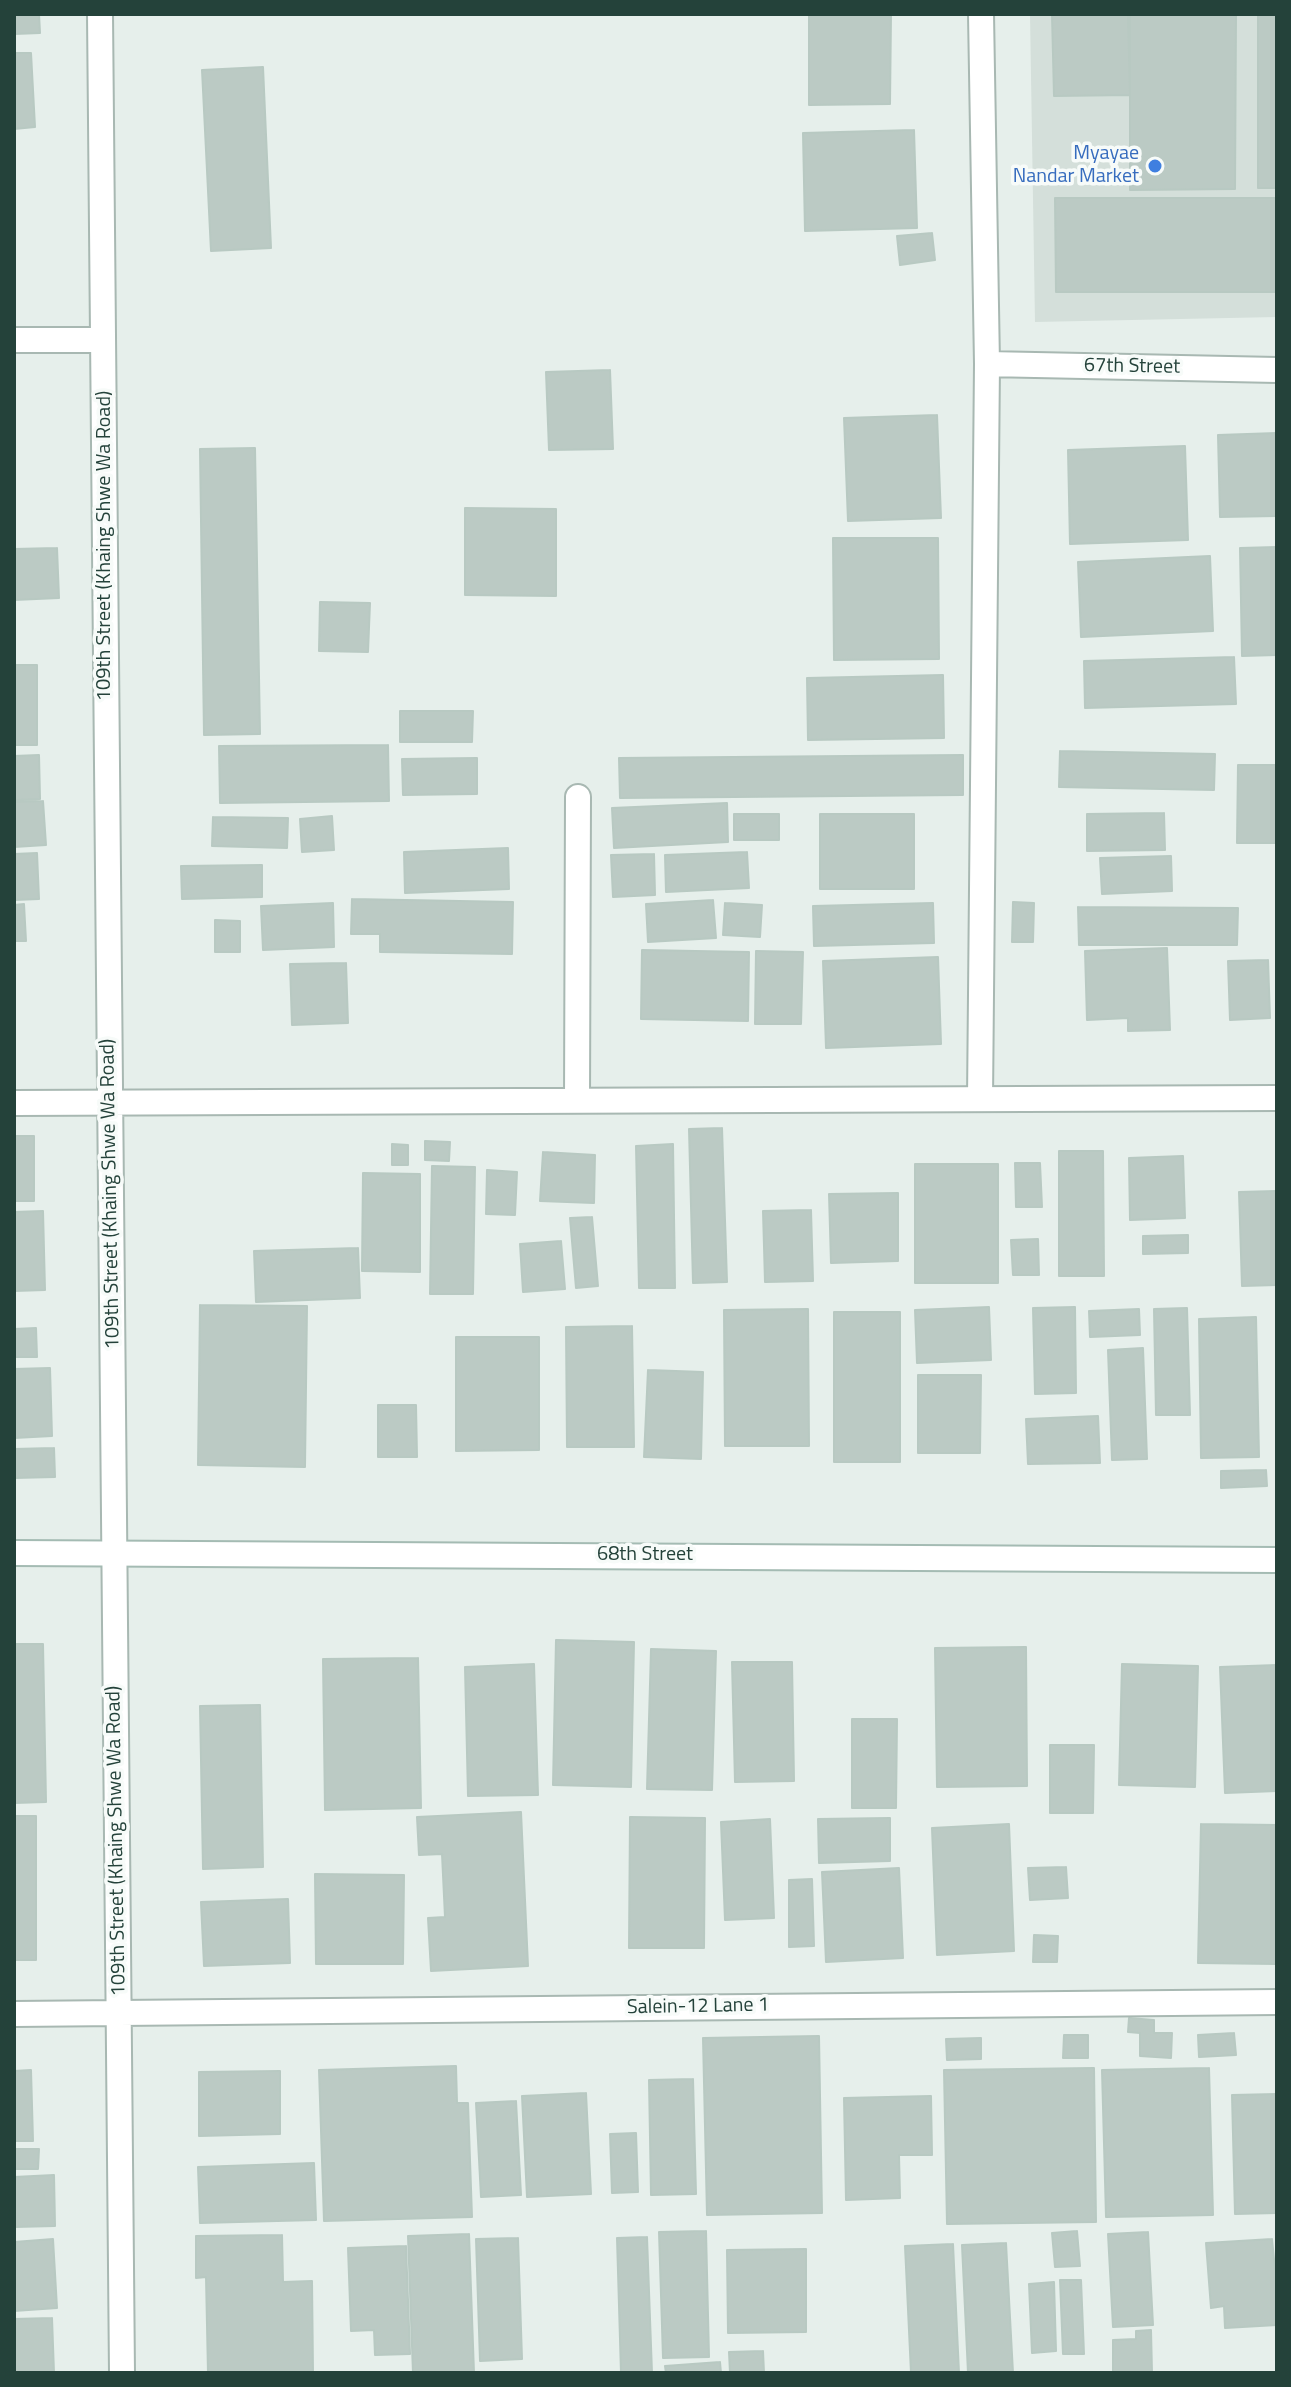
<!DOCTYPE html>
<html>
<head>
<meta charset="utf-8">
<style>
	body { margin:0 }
	#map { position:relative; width:1291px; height:2387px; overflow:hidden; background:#e6efeb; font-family:"Titillium Web",sans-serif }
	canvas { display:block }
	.frame { position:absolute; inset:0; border:16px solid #24423a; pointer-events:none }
</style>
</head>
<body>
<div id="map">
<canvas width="1291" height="2387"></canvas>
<div class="frame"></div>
</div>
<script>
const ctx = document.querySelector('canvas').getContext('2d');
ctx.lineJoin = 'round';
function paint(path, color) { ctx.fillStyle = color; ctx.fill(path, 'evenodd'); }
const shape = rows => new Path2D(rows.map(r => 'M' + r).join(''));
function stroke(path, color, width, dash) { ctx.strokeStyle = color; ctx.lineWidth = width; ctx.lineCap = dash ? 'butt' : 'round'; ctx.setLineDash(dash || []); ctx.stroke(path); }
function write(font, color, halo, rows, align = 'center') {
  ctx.font = font + ' "Titillium Web",sans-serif'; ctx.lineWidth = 7; ctx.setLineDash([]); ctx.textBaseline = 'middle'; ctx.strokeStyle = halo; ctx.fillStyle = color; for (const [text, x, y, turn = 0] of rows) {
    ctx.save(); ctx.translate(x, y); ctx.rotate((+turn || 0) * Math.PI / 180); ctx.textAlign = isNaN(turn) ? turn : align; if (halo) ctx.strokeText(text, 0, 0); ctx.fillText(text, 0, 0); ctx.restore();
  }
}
const built = shape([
	[1030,14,1277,14,1277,317,1035,322]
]);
const building = shape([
	[14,14,39,14,40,33,14,34,14,14],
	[809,14,891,14,890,104,809,105,809,14],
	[1052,14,1128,14,1130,95,1054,96,1052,14],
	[1130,14,1236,14,1235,189,1130,190,1130,14],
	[1258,14,1277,14,1277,188,1258,188,1258,14],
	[14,53,31,53,35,127,14,129,14,53],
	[263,67,271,248,211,251,202,70,263,67],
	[914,130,917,228,805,231,803,133,914,130],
	[1055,198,1277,198,1277,292,1056,292,1055,198],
	[932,233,935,260,900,265,897,236,932,233],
	[610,370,613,449,549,450,546,372,610,370],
	[937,415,941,518,848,521,844,418,937,415],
	[1277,433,1277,516,1220,517,1218,435,1277,433],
	[1185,446,1188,540,1070,544,1068,450,1185,446],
	[255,448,260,734,204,735,200,449,255,448],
	[465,508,556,509,556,596,465,595,465,508],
	[833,538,938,538,939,659,834,660,833,538],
	[1277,547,1277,655,1242,656,1240,548,1277,547],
	[57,548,59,598,14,600,14,549,57,548],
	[1210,556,1213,631,1081,637,1078,562,1210,556],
	[320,602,370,603,368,652,319,651,320,602],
	[1234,657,1236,704,1085,708,1084,661,1234,657],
	[14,665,37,665,37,745,14,745,14,665],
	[943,675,944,738,808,740,807,678,943,675],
	[400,711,473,711,472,742,400,742,400,711],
	[388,745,389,801,220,803,219,746,388,745],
	[1060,751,1215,754,1214,790,1059,787,1060,751],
	[39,755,40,799,14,800,14,756,39,755],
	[963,755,963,795,620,798,619,758,963,755],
	[477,758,477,794,403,795,402,759,477,758],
	[1238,765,1277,765,1277,843,1237,843,1238,765],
	[43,801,46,845,14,847,14,802,43,801],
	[727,803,728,842,614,848,612,808,727,803],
	[1164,813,1165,850,1087,851,1087,814,1164,813],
	[734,814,779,814,779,840,734,840,734,814],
	[820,814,914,814,914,889,820,889,820,814],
	[332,816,334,850,302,852,300,819,332,816],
	[213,817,288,818,287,848,212,846,213,817],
	[508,848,509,889,405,893,404,852,508,848],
	[747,852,749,888,666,892,665,855,747,852],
	[37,853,39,899,14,900,14,854,37,853],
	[654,854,655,895,613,897,611,855,654,854],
	[1171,856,1172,891,1102,894,1100,858,1171,856],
	[262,865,262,897,182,899,181,866,262,865],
	[352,899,513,902,512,954,380,952,380,934,351,934,352,899],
	[713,900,716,938,648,942,646,904,713,900],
	[1013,902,1034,903,1033,942,1012,942,1013,902],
	[333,903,334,947,263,950,261,906,333,903],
	[725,903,762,905,760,937,723,935,725,903],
	[933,903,934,943,814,946,813,906,933,903],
	[24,904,26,941,14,941,14,905,24,904],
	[1078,907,1238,908,1237,945,1079,945,1078,907],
	[215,920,240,921,240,952,215,952,215,920],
	[1167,948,1170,1030,1128,1031,1128,1018,1087,1020,1085,951,1167,948],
	[642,950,749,952,748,1021,641,1019,642,950],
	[756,951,803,952,801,1024,755,1024,756,951],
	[938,957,941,1044,826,1048,823,961,938,957],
	[1268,960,1270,1018,1230,1020,1228,961,1268,960],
	[346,963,348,1023,292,1025,290,964,346,963],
	[722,1128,727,1282,693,1283,689,1129,722,1128],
	[14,1136,34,1136,34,1201,14,1201,14,1136],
	[425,1141,450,1142,449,1161,425,1160,425,1141],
	[392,1144,408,1145,408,1165,392,1165,392,1144],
	[673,1144,675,1288,639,1288,636,1146,673,1144],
	[1059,1151,1103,1151,1104,1276,1059,1276,1059,1151],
	[543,1152,595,1155,594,1203,540,1201,543,1152],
	[1183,1156,1185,1218,1130,1220,1129,1158,1183,1156],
	[1015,1163,1040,1163,1042,1207,1016,1207,1015,1163],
	[915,1164,998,1164,998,1283,915,1283,915,1164],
	[432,1166,475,1167,473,1294,430,1294,432,1166],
	[487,1170,517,1172,515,1215,486,1214,487,1170],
	[363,1173,420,1174,420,1272,362,1271,363,1173],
	[1277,1191,1277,1285,1242,1286,1239,1192,1277,1191],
	[898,1193,898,1261,831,1263,829,1194,898,1193],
	[811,1210,813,1281,765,1282,763,1211,811,1210],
	[43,1211,45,1290,14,1291,14,1212,43,1211],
	[592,1217,598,1286,576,1288,570,1218,592,1217],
	[1188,1235,1188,1253,1143,1254,1143,1236,1188,1235],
	[1038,1239,1039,1275,1013,1275,1011,1240,1038,1239],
	[561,1241,565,1289,523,1292,520,1244,561,1241],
	[358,1248,360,1298,256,1302,254,1251,358,1248],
	[200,1305,307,1306,305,1467,198,1465,200,1305],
	[989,1307,991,1360,917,1363,915,1310,989,1307],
	[1075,1307,1076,1393,1035,1394,1033,1308,1075,1307],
	[1187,1308,1190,1415,1156,1415,1154,1309,1187,1308],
	[808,1309,809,1446,725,1446,724,1310,808,1309],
	[1139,1309,1140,1335,1090,1337,1089,1311,1139,1309],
	[834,1312,900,1312,900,1462,834,1462,834,1312],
	[1256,1317,1259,1457,1201,1458,1199,1319,1256,1317],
	[632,1326,634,1447,567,1447,566,1327,632,1326],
	[36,1328,37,1357,14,1357,14,1329,36,1328],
	[456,1337,539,1337,539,1450,456,1451,456,1337],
	[1143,1348,1147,1459,1112,1460,1108,1350,1143,1348],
	[50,1368,52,1436,14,1438,14,1369,50,1368],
	[648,1370,703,1372,701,1459,644,1457,648,1370],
	[918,1375,981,1375,980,1453,918,1453,918,1375],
	[378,1405,416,1405,417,1457,378,1457,378,1405],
	[1098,1416,1100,1463,1028,1464,1026,1419,1098,1416],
	[54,1448,55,1477,14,1478,14,1449,54,1448],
	[1266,1470,1267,1486,1221,1488,1221,1471,1266,1470],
	[556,1640,634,1642,631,1787,553,1785,556,1640],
	[14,1644,43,1644,46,1802,14,1803,14,1644],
	[1026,1647,1027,1786,937,1787,935,1648,1026,1647],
	[651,1649,716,1651,712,1790,647,1789,651,1649],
	[418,1658,421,1808,325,1810,323,1659,418,1658],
	[732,1662,792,1662,794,1781,735,1782,732,1662],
	[534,1664,538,1795,468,1796,465,1667,534,1664],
	[1122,1664,1198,1666,1195,1787,1119,1785,1122,1664],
	[1277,1665,1277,1791,1225,1793,1220,1667,1277,1665],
	[260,1705,263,1867,203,1869,200,1706,260,1705],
	[852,1719,897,1719,896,1808,852,1808,852,1719],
	[1050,1745,1094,1745,1093,1813,1050,1813,1050,1745],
	[521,1812,528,1966,431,1971,428,1918,445,1917,442,1854,419,1855,417,1817,521,1812],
	[14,1816,36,1816,36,1960,14,1960,14,1816],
	[630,1817,705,1818,704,1948,629,1948,630,1817],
	[890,1818,890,1861,819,1863,818,1819,890,1818],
	[770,1819,774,1918,725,1920,721,1822,770,1819],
	[1009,1824,1014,1951,937,1955,932,1828,1009,1824],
	[1201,1824,1277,1825,1277,1964,1198,1963,1201,1824],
	[1066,1867,1068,1898,1030,1900,1028,1868,1066,1867],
	[899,1868,903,1958,826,1962,822,1872,899,1868],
	[315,1874,404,1875,403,1964,316,1964,315,1874],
	[812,1879,814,1946,789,1947,789,1880,812,1879],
	[288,1899,290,1963,204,1966,201,1902,288,1899],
	[1034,1935,1058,1936,1057,1962,1033,1962,1034,1935],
	[1129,2018,1154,2020,1154,2033,1172,2033,1171,2058,1140,2056,1140,2033,1128,2032,1129,2018],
	[1234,2033,1236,2055,1199,2057,1198,2035,1234,2033],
	[1064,2035,1088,2035,1088,2058,1063,2058,1064,2035],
	[819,2036,822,2213,707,2215,703,2038,819,2036],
	[981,2038,981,2059,947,2060,946,2039,981,2038],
	[456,2066,457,2103,468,2103,472,2217,324,2221,319,2070,456,2066],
	[1094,2068,1096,2222,947,2224,944,2070,1094,2068],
	[1209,2068,1213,2215,1106,2217,1102,2070,1209,2068],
	[31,2070,33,2141,14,2141,14,2071,31,2070],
	[280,2071,280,2134,199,2136,199,2072,280,2071],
	[693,2079,696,2194,651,2195,649,2080,693,2079],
	[586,2093,591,2194,527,2197,522,2096,586,2093],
	[1277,2094,1277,2213,1235,2214,1232,2095,1277,2094],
	[931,2096,932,2155,899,2155,900,2198,846,2200,844,2098,931,2096],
	[516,2101,521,2195,481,2197,476,2103,516,2101],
	[636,2133,638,2192,612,2193,610,2134,636,2133],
	[14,2149,39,2149,38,2169,14,2169,14,2149],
	[314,2163,316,2220,200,2223,198,2167,314,2163],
	[54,2175,55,2226,14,2227,14,2177,54,2175],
	[706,2231,709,2357,663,2358,659,2232,706,2231],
	[1077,2231,1080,2266,1055,2267,1052,2233,1077,2231],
	[1148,2232,1153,2325,1113,2327,1108,2234,1148,2232],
	[469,2234,474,2373,413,2373,408,2236,469,2234],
	[282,2235,283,2282,312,2281,313,2373,208,2373,206,2277,196,2278,196,2236,282,2235],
	[647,2237,652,2373,621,2373,617,2238,647,2237],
	[518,2238,522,2359,480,2361,476,2239,518,2238],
	[53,2239,57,2308,14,2311,14,2242,53,2239],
	[1272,2239,1275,2269,1277,2269,1277,2325,1225,2328,1224,2306,1211,2308,1206,2243,1272,2239],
	[1006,2243,1013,2373,968,2373,962,2245,1006,2243],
	[953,2244,959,2373,911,2373,905,2246,953,2244],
	[406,2246,410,2354,375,2355,374,2330,351,2331,348,2248,406,2246],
	[806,2249,806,2332,728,2333,727,2250,806,2249],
	[1060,2280,1081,2280,1084,2354,1063,2354,1060,2280],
	[1054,2282,1056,2351,1032,2353,1029,2284,1054,2282],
	[52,2318,54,2373,14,2373,14,2319,52,2318],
	[1151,2330,1152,2373,1113,2373,1113,2340,1136,2339,1136,2331,1151,2330],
	[763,2351,764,2373,730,2373,729,2352,763,2351],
	[720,2362,721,2373,666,2373,665,2366,720,2362]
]);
const minor = shape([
	[100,14,122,2373],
	[14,340,103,340],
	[987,364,1277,370],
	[980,1099,987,364,981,14],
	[577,1101,578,797],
	[14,1103,1277,1098],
	[14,2014,1277,2002]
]);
const secondary = shape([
	[14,1553,1277,1560]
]);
const markers = [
	[1155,166,8,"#3f7fe0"]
];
const shopNames = [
	["Myayae",1139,154],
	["Nandar Market",1139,177]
];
const streetNames = [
	["67th Street",1132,367,1],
	["109th Street (Khaing Shwe Wa Road)",105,546,-90],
	["109th Street (Khaing Shwe Wa Road)",111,1194,-91],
	["68th Street",645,1555],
	["109th Street (Khaing Shwe Wa Road)",117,1841,-91],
	["Salein-12 Lane 1",698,2007,-1]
];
paint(built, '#d4dfda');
paint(building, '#bbcac4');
stroke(building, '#b8c9c2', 2);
stroke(minor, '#a8b8b2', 28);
stroke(secondary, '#a4bbb3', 28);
stroke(minor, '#fff', 24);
stroke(secondary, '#fff', 24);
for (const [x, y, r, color] of markers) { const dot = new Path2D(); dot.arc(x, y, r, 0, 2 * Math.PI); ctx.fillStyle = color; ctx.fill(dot); stroke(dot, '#f7fbf9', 3); }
write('20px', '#366cbe', '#f7fbf9', shopNames, 'right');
write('20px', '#24423a', '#f7fbf9', streetNames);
</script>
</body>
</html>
